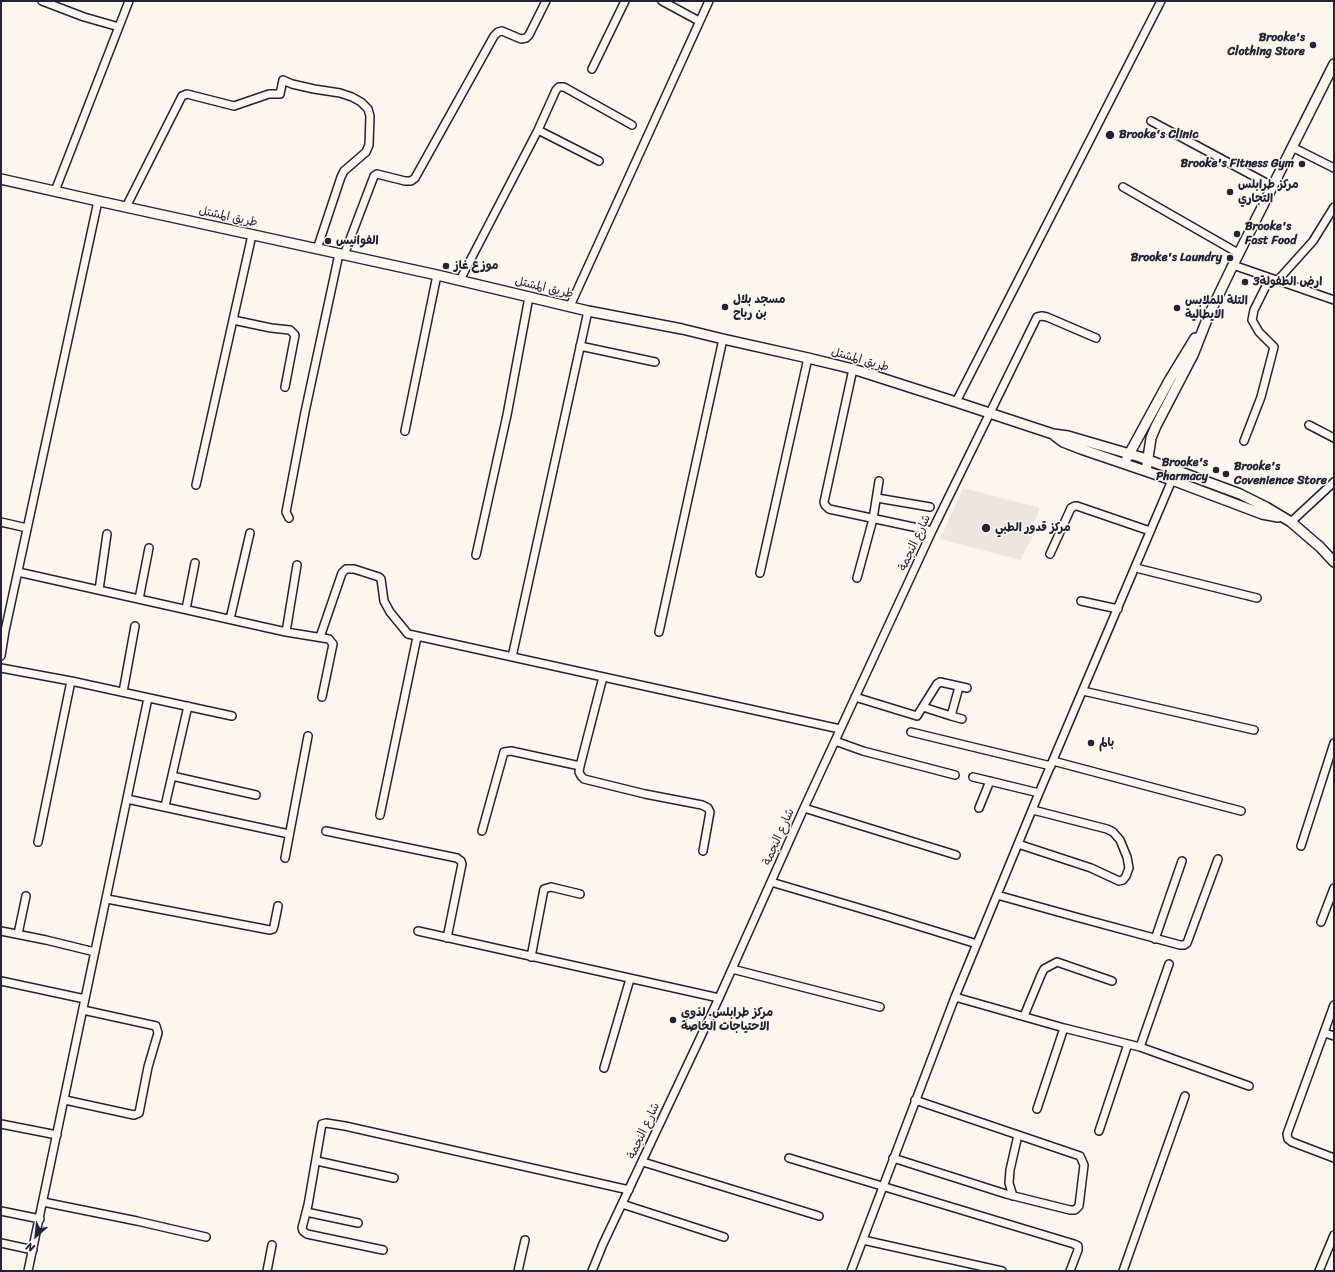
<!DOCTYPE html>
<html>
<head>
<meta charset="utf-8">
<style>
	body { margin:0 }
	#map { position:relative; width:1335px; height:1272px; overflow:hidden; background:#fbf7ec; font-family:Sriracha,sans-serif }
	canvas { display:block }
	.frame { position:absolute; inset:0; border:2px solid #22223b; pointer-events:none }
	.north { position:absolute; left:16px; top:1216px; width:40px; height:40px; -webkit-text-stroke:3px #fbf7ec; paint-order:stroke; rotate:207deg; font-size:11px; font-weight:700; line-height:16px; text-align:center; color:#22223b }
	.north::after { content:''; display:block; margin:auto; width:14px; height:18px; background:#22223b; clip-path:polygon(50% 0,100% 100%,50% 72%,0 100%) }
</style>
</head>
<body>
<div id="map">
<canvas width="1335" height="1272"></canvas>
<div class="frame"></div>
<div class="north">N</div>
</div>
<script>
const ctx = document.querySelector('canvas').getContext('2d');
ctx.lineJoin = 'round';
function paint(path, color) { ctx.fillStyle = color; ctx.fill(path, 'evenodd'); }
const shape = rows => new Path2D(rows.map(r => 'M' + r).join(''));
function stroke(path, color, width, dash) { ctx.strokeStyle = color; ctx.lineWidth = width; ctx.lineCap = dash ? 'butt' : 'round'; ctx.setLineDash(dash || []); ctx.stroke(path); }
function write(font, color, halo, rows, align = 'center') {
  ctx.font = font + ' Sriracha,"Playpen Sans Arabic",sans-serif'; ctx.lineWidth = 3; ctx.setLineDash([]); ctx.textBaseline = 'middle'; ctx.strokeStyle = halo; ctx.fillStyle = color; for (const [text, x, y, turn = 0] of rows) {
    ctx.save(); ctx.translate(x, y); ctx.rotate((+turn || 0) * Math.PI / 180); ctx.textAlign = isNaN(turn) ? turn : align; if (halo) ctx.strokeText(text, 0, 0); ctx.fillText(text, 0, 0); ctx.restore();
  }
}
const built = shape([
	[963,488,1040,508,1033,525,1036,531,1020,560,940,539]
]);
const minor = shape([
	[42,1,84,17,119,27],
	[662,1,699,21],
	[592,69,625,1],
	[1151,121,1272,186],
	[538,130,599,161],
	[1292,147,1334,168],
	[1123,187,1238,253],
	[55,191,129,1],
	[126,207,182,96,187,94,234,106,269,94,280,94,283,80,292,84,314,89,340,93,352,97,361,102,368,109,370,116,369,145,366,152,344,171,341,177,317,249],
	[344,255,374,176,377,174,405,181,411,181,415,178,494,36,498,32,502,31,521,39,526,38,529,35,546,1],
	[1233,265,1334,300],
	[460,280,538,130,556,90,559,87,564,87,632,125],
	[570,306,709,1],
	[233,320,271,328,290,330,295,335,285,387],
	[580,346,655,362],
	[853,369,824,502,825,505,829,509,932,531],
	[956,402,1161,1],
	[1309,425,1334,438],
	[405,431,437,275],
	[1244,441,1261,397,1274,347,1259,332,1252,320,1254,310,1266,286,1278,280,1313,241,1334,207],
	[196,485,252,235],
	[877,498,930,507],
	[289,518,286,512,305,412,339,254],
	[1,522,27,528],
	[1291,522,1334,482],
	[1050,554,1071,508,1075,506,1077,506,1150,531],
	[476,555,507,415,529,297],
	[1136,568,1257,598],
	[18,572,286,632,329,639,333,644,322,697],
	[760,573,808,358],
	[857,578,873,519,879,481],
	[99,590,107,534],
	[139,599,149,548],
	[1081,601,1118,609],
	[186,609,195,563],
	[230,619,250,533],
	[286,632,297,565],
	[659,632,723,339],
	[320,637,342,573,346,569,354,569,379,577,381,579,384,601,390,612,408,634,840,729],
	[1,656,5,631,98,201],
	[512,657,588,311],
	[1,668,71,681,232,716],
	[603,677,580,766,579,772,581,776,584,779,645,794,702,805,708,808,710,812,703,851],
	[959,687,951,716,962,719],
	[1083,691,1254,730],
	[123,692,135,626],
	[855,697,917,716,937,684,940,682,967,688],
	[923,707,951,716],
	[911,732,1051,766],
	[835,741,863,751,955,775],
	[1053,761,1241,811],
	[172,776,256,795],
	[973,777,1039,793],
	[127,799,289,834],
	[165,806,188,706],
	[804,808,956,855],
	[979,808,990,781],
	[380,815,417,637],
	[326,831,457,858,461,861,462,864,447,938],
	[482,831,504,752,511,751,580,766],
	[38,842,71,681],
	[1018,844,1091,868,1119,881,1123,880,1126,876,1129,868,1127,857,1120,840,1113,832,1107,829,1033,810],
	[1301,846,1334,743],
	[285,858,308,736],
	[771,882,886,916,977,944],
	[997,895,1076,917,1180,945,1184,945,1187,943,1218,859],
	[107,899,270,930,273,929,274,926,278,906],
	[1321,922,1334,888],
	[1,931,46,940,95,952],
	[418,931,719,998],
	[18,934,26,896],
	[1155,939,1182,861],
	[531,957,544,889,551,887,580,894],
	[732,969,880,1007],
	[1,981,85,999],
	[955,997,1064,1028,1140,1047,1249,1086],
	[1334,1005,1287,1134,1288,1139,1292,1142,1334,1158],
	[1024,1016,1041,975,1044,969,1057,962,1112,981],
	[1325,1033,1334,1036],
	[1140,1047,1169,964],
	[604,1068,630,979],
	[65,1100,134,1115,139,1113,148,1067,158,1033,156,1026,83,1010],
	[1037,1109,1064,1028],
	[1,1124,57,1135],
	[1099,1131,1128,1044],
	[789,1158,1074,1244,1078,1246,1078,1250,1070,1271],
	[893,1158,1006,1194,1070,1210,1075,1210,1079,1206,1084,1165,1080,1156,915,1100],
	[317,1161,394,1178],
	[643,1162,819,1216],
	[1013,1196,1009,1183,1010,1170,1018,1135],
	[43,1202,137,1221,206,1237],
	[622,1204,724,1237],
	[1,1211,40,1219],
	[306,1212,358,1223],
	[863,1240,1002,1271],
	[1,1243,33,1250],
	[383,1250,307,1234,303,1231,302,1228,308,1205,322,1124,326,1123,345,1126,629,1190],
	[28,1271,148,698],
	[267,1271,272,1245],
	[518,1271,525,1240],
	[592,1271,603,1244,719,998,804,808,932,531,1037,317,1042,316,1047,317,1096,338],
	[851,1271,955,997,1039,793,1172,480],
	[1123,1271,1185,1096],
	[1319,1271,1334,1235]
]);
const major = shape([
	[1,179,98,201,437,275,588,311,682,329,723,339,808,358,853,369,956,402,1053,434,1068,436,1140,457,1240,494,1266,507,1291,522,1320,547,1334,562],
	[1055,436,1063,442,1081,449,1172,480,1262,514,1278,517],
	[1127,458,1170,379,1195,338],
	[1146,471,1151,438,1156,426,1193,355,1208,317,1233,265,1334,64]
]);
const markers = [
	[1313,45,4,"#22223b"],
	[1110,135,5,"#22223b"],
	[1302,164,4,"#22223b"],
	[1230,192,4,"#22223b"],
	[1237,234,4,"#22223b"],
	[328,241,4,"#22223b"],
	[1230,258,4,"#22223b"],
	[446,266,4,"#22223b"],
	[1245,282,4,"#22223b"],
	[725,307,4,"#22223b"],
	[1177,308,4,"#22223b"],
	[1216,470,4,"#22223b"],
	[1226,474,4,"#22223b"],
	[986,528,5,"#22223b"],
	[1091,743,4,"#22223b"],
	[673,1020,4,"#22223b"]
];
const poiNames = [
	["Brooke's",1305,38,"right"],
	["Clothing Store",1305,52,"right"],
	["Brooke's Clinic",1119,135],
	["Brooke's Fitness Gym",1294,164,"right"],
	["مركز طرابلس",1238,185],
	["التجاري",1238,199],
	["Brooke's",1245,227],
	["Fast Food",1245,241],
	["الفوانيس",336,241],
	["Brooke's Laundry",1222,258,"right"],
	["موزع غاز",454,266],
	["ارض الطفولة3",1253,282],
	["مسجد بلال",733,300],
	["بن رباح",733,314],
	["التلة للملابس",1185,301],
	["الايطالية",1185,315],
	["Brooke's",1208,463,"right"],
	["Pharmacy",1208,477,"right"],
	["Brooke's",1234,467],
	["Covenience Store",1234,481],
	["مركز قدور الطبي",995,528],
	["بالم",1099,743],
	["مركز طرابلس. لذوي",681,1013],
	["الاحتياجات الخاصة",681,1027]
];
const streetNames = [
	["طريق المشتل",228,217,12],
	["طريق المشتل",544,288,13],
	["طريق المشتل",860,360,16],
	["شارع النجمة",915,543,-65],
	["شارع النجمة",779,837,-66],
	["شارع النجمة",644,1131,-65]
];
paint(built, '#ebe7df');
stroke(minor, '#22223b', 10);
stroke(major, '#22223b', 12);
stroke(minor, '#fbf7ec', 7);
stroke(major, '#fbf7ec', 9);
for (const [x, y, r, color] of markers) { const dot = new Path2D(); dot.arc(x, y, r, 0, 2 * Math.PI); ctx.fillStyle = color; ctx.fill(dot); stroke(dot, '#fbf7ec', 1.5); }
write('bold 12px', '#22223b', '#fbf7ec', poiNames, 'left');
write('12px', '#22223b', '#fbf7ec', streetNames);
</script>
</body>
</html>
